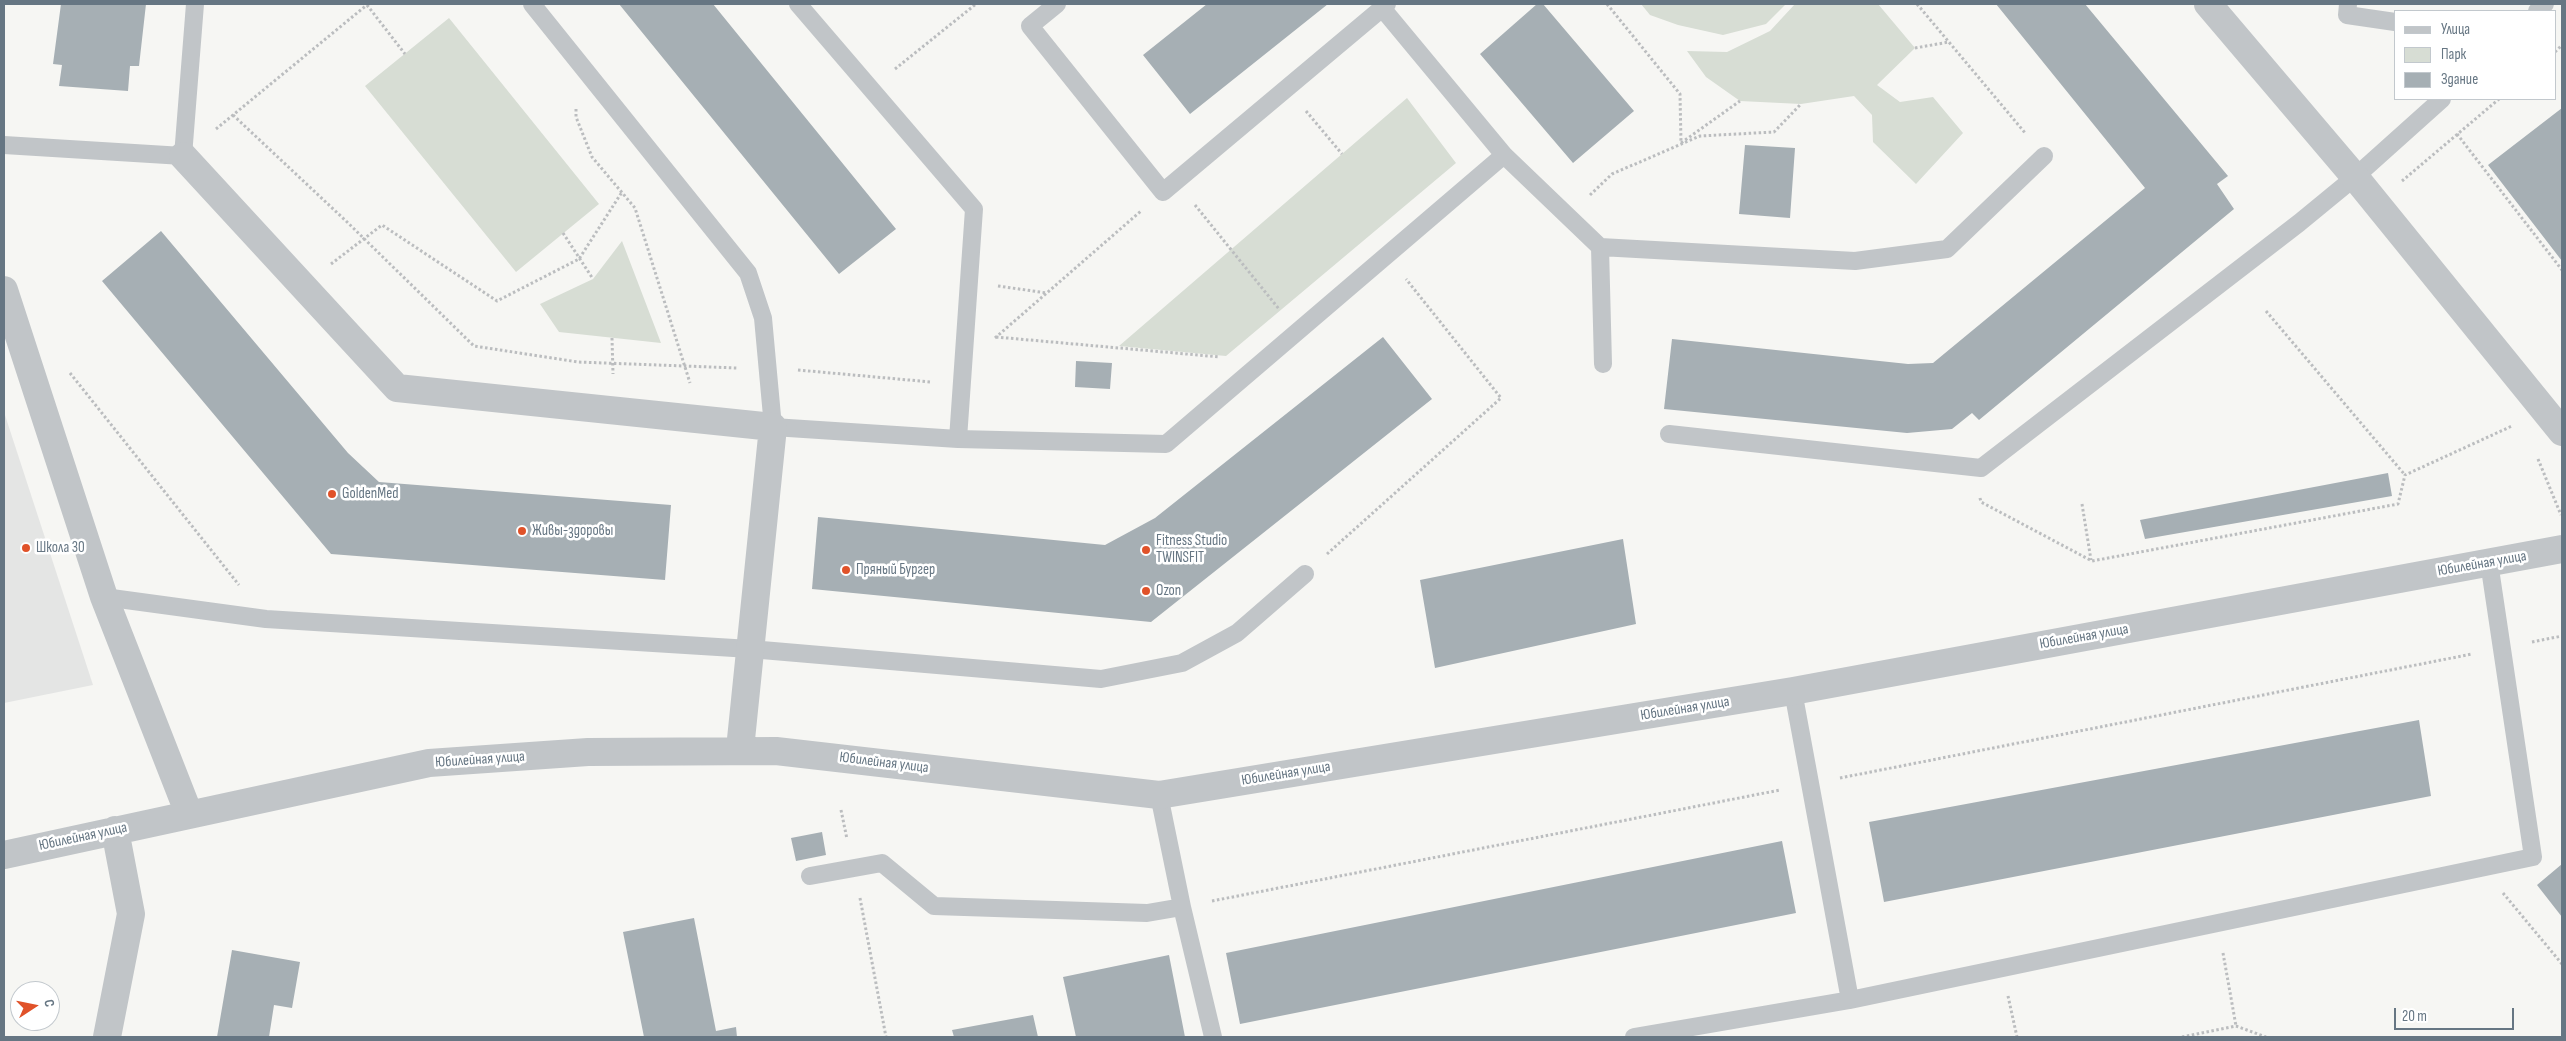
<!DOCTYPE html>
<html>
<head>
<meta charset="utf-8">
<style>
	body { margin:0 }
	#map { position:relative; width:2566px; height:1041px; overflow:hidden; background:#f6f6f3; font-family:"Sofia Sans Condensed",sans-serif }
	canvas { display:block }
	.frame { position:absolute; inset:0; border:5px solid #667683; pointer-events:none }
	.legend { position:absolute; left:2394px; top:10px; width:162px; height:90px; box-sizing:border-box; background:#fff; border:1px solid #c2c8cd; margin:0; padding:6px 9px; list-style:none; font-size:15px; color:#667683 }
	.legend li { display:flex; align-items:center; gap:10px; height:25px }
	.legend b { width:25px; border:1px solid #c2c8cd }
	.north { position:absolute; left:10px; top:981px; width:50px; height:50px; box-sizing:border-box; background:#fff; border:1px solid #c2c8cd; border-radius:50%; rotate:79deg; font-size:14px; font-weight:700; line-height:20px; text-align:center; color:#667683 }
	.north::after { content:''; display:block; margin:auto; width:18px; height:22px; background:#e05229; clip-path:polygon(50% 0,100% 100%,50% 72%,0 100%) }
	.scale { position:absolute; left:2394px; top:1008px; width:120px; height:22px; box-sizing:border-box; border:2px solid #667683; border-top:0; padding-left:6px; font-size:15px; line-height:18px; white-space:nowrap; color:#667683; -webkit-text-stroke:4px #fff; paint-order:stroke }
</style>
</head>
<body>
<div id="map">
<canvas width="2566" height="1041"></canvas>
<div class="frame"></div>
<ul class="legend">
<li><b style="height:6px;background:#c1c5c8"></b>Улица</li>
<li><b style="height:14px;background:#d7ddd4"></b>Парк</li>
<li><b style="height:14px;background:#a6afb4"></b>Здание</li>
</ul>
<div class="north">С</div>
<div class="scale">20 m</div>
</div>
<script>
const ctx = document.querySelector('canvas').getContext('2d');
ctx.lineJoin = 'round';
function paint(path, color) { ctx.fillStyle = color; ctx.fill(path, 'evenodd'); }
const shape = rows => new Path2D(rows.map(r => 'M' + r).join(''));
function stroke(path, color, width, dash) { ctx.strokeStyle = color; ctx.lineWidth = width; ctx.lineCap = dash ? 'butt' : 'round'; ctx.setLineDash(dash || []); ctx.stroke(path); }
function write(font, color, halo, rows, align = 'center') {
  ctx.font = font + ' "Sofia Sans Condensed",sans-serif'; ctx.lineWidth = 5; ctx.setLineDash([]); ctx.textBaseline = 'middle'; ctx.strokeStyle = halo; ctx.fillStyle = color; for (const [text, x, y, turn = 0] of rows) {
    ctx.save(); ctx.translate(x, y); ctx.rotate((+turn || 0) * Math.PI / 180); ctx.textAlign = isNaN(turn) ? turn : align; if (halo) ctx.strokeText(text, 0, 0); ctx.fillText(text, 0, 0); ctx.restore();
  }
}
const built = shape([
	[4,412,93,685,4,703]
]);
const green = shape([
	[1641,4,1786,4,1766,24,1723,35,1678,25,1650,15],
	[1795,4,1878,4,1915,48,1877,85,1900,102,1933,97,1963,133,1916,184,1873,142,1872,115,1854,96,1801,104,1740,101,1706,77,1687,51,1727,52,1770,31],
	[449,18,599,204,516,272,365,86],
	[1407,98,1456,163,1226,356,1119,346],
	[622,241,661,343,559,332,540,304,593,279]
]);
const building = shape([
	[61,4,146,4,139,66,130,66,128,91,59,86,62,65,53,64],
	[619,4,713,4,896,229,839,274],
	[1207,4,1328,4,1190,114,1143,55],
	[1537,4,1543,4,1634,111,1573,163,1480,54],
	[1996,4,2085,4,2228,176,2217,184,2234,209,1979,420,1972,413,1952,429,1907,433,1664,409,1672,339,1908,364,1933,363,2145,188],
	[2562,108,2562,261,2488,165],
	[1745,145,1795,148,1790,218,1739,214],
	[161,231,348,453,379,482,671,505,665,580,331,554,102,281],
	[1383,337,1432,399,1151,622,812,589,818,517,1105,545,1155,518],
	[1076,361,1112,363,1110,389,1075,387],
	[2388,473,2392,496,2145,539,2140,520],
	[1623,539,1636,624,1435,668,1420,580],
	[2419,720,2431,796,1884,902,1869,822],
	[822,832,826,855,796,861,791,838],
	[1782,841,1796,913,1240,1024,1226,953],
	[2562,864,2562,917,2537,885],
	[694,918,716,1031,736,1027,737,1037,644,1037,623,932],
	[232,950,300,962,292,1008,274,1005,269,1037,217,1037],
	[1169,955,1185,1037,1076,1037,1063,977],
	[1033,1015,1038,1037,954,1037,952,1030]
]);
const path = shape([
	[1607,4,1680,94,1681,143,1740,101],
	[1917,4,2026,134],
	[367,5,405,54],
	[1915,48,1949,42],
	[2555,52,2562,45],
	[895,69,976,4],
	[576,109,576,117,592,157,635,208,690,383],
	[1306,111,1342,154],
	[233,115,346,221,474,346,578,362,737,368],
	[216,129,368,4],
	[2457,134,2562,270],
	[2402,181,2499,99],
	[1590,195,1612,174,1700,136,1774,132,1801,104],
	[1195,205,1279,309],
	[563,233,593,279],
	[331,264,382,225,497,301,579,259,622,192],
	[998,286,1047,293],
	[2266,311,2405,475],
	[996,337,1220,357],
	[612,338,613,374],
	[995,338,1141,211],
	[798,370,931,382],
	[70,373,239,585],
	[2538,459,2561,515],
	[1980,498,1981,502,2092,561,2398,504,2405,475,2512,426],
	[2082,504,2091,560],
	[1327,554,1501,398,1406,279],
	[2532,642,2562,636],
	[1840,778,2472,654],
	[841,810,847,839],
	[2503,893,2562,964],
	[860,898,886,1037],
	[1212,901,1780,790],
	[2223,953,2236,1026],
	[2008,996,2017,1037],
	[2182,1037,2236,1026,2266,1037]
]);
const lane = shape([
	[532,4,748,273,763,318,773,427,958,439,1166,444,1504,155,1382,8],
	[798,4,974,209,958,439],
	[1057,4,1030,26,1163,192,1387,4],
	[2348,4,2347,15,2395,22],
	[2537,11,2545,4],
	[4,145,183,156,195,4],
	[1504,155,1600,247,1855,261,1947,249,2044,156],
	[1600,247,1603,364],
	[1669,434,1981,468,2299,223,2355,177,2442,99],
	[104,597,266,619,750,649,1101,679,1182,663,1237,633,1305,574],
	[1159,795,1182,907,1213,1037],
	[810,876,882,863,934,906,1147,913,1182,907],
	[1850,1000,2533,857,2489,562],
	[1634,1037,1850,1000,1793,691]
]);
const street = shape([
	[2208,4,2355,177,2562,432],
	[183,156,397,388,773,427,740,749],
	[4,290,104,597,189,814],
	[4,855,429,763,588,752,776,751,1159,795,1793,691,2562,549],
	[107,1037,131,914,115,830]
]);
const markers = [
	[332,494,5,"#e05229"],
	[522,531,5,"#e05229"],
	[26,548,5,"#e05229"],
	[1146,550,5,"#e05229"],
	[846,570,5,"#e05229"],
	[1146,591,5,"#e05229"]
];
const poiNames = [
	["GoldenMed",342,494],
	["Живы-здоровы",532,531],
	["Fitness Studio",1156,541],
	["TWINSFIT",1156,558],
	["Школа 30",36,548],
	["Пряный Бургер",856,570],
	["Ozon",1156,591]
];
const streetNames = [
	["Юбилейная улица",2482,564,-10],
	["Юбилейная улица",2084,637,-10],
	["Юбилейная улица",1685,709,-9],
	["Юбилейная улица",480,760,-4],
	["Юбилейная улица",884,763,7],
	["Юбилейная улица",1286,774,-9],
	["Юбилейная улица",83,837,-12]
];
paint(built, '#e4e5e4');
paint(green, '#d7ddd4');
paint(building, '#a6afb4');
stroke(path, '#bbbdbf', 3, [2.5, 2.5]);
stroke(lane, '#c1c5c8', 18);
stroke(street, '#c1c5c8', 28);
for (const [x, y, r, color] of markers) { const dot = new Path2D(); dot.arc(x, y, r, 0, 2 * Math.PI); ctx.fillStyle = color; ctx.fill(dot); stroke(dot, '#fff', 2); }
write('15px', '#667683', '#fff', poiNames, 'left');
write('15px', '#667683', '#fff', streetNames);
</script>
</body>
</html>
